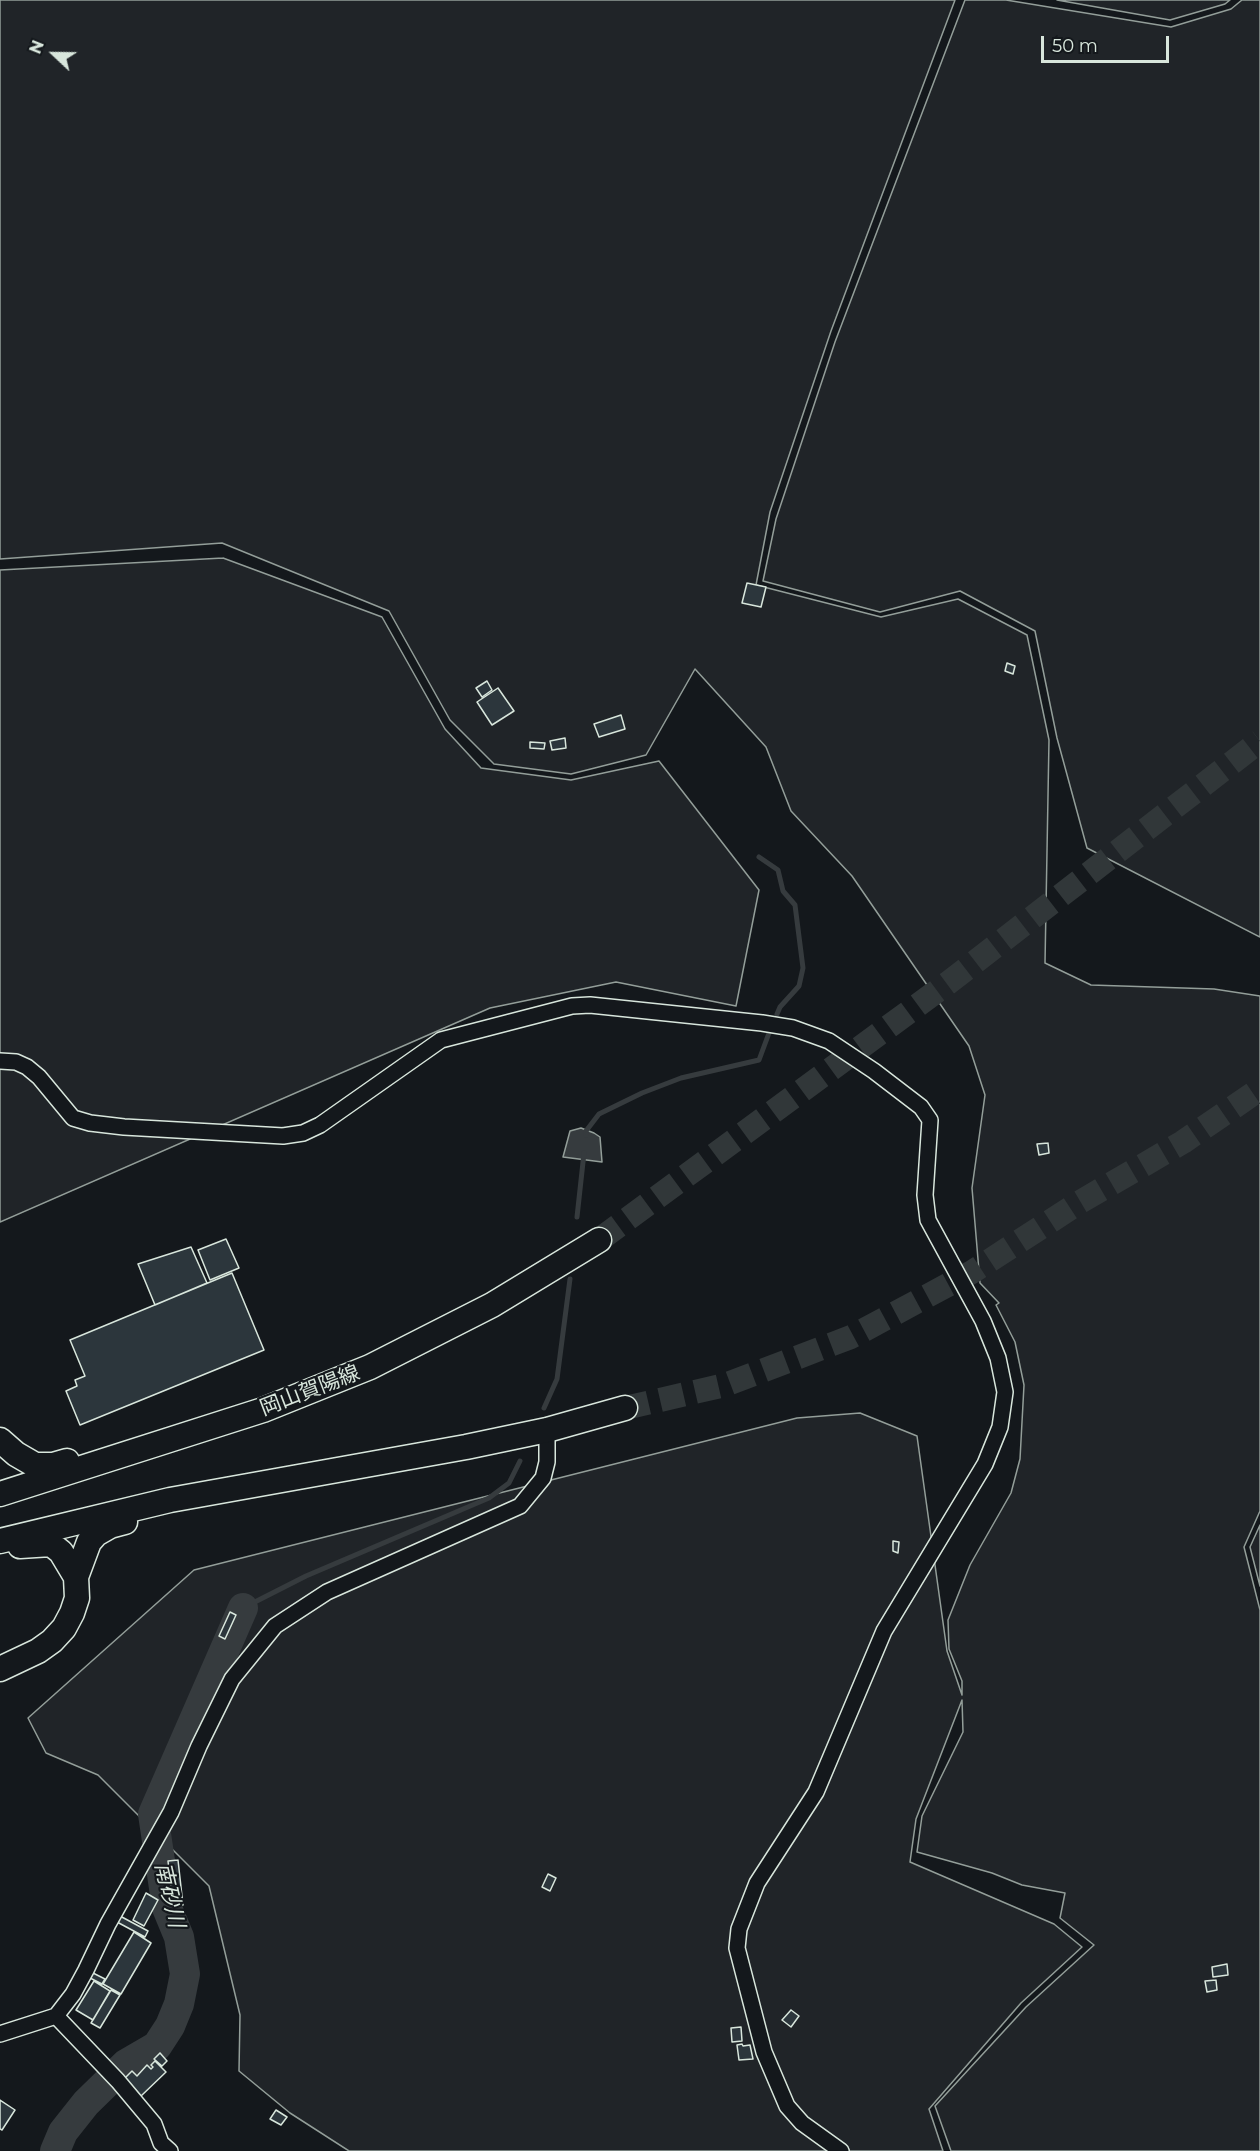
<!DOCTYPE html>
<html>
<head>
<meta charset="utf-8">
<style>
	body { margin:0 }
	#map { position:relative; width:1260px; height:2151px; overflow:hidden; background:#14181c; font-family:Montserrat,sans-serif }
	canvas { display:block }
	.north { position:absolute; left:24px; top:24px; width:60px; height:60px; -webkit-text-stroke:4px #14181c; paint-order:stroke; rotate:292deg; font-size:16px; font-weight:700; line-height:24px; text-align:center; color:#d8e6dc }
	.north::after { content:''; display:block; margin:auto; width:21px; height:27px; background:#d8e6dc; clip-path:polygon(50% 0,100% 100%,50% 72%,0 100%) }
	.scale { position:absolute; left:1041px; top:36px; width:128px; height:27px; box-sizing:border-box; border:3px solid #d8e6dc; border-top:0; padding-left:8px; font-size:18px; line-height:21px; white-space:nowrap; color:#d8e6dc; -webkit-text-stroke:4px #14181c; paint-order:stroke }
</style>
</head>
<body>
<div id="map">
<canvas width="1260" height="2151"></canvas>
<div class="north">N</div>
<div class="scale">50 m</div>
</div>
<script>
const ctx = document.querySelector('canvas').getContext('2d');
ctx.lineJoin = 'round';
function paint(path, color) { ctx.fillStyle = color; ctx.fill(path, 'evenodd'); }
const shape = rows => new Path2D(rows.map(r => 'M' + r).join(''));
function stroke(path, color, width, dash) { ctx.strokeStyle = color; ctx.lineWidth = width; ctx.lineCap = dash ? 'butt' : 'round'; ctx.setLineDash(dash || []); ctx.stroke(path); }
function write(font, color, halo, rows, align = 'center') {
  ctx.font = font + ' Montserrat,"Noto Sans JP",sans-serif'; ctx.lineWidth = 4.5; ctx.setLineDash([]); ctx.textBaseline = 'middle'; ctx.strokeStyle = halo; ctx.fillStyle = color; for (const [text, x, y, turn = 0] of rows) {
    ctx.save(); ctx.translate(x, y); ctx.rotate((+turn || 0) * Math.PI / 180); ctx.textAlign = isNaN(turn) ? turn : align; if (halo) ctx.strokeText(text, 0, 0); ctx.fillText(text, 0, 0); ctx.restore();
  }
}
const green = shape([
	[0,0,955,0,831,331,770,512,756,585,881,617,958,599,1027,635,1049,740,1045,963,1091,985,1214,989,1260,996,1260,1511,1244,1547,1260,1610,1260,2151,951,2151,935,2106,1026,2007,1094,1945,1060,1918,1065,1893,1022,1885,992,1873,917,1852,922,1816,963,1732,962,1700,916,1819,910,1862,1054,1924,1082,1947,1021,2003,929,2109,943,2151,349,2151,290,2113,239,2071,240,2015,209,1886,98,1775,46,1753,28,1718,194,1570,797,1418,860,1413,917,1436,947,1651,962,1695,962,1681,949,1649,948,1620,970,1565,1011,1493,1020,1459,1024,1385,1015,1342,996,1305,999,1303,980,1283,972,1188,985,1095,969,1046,852,876,791,811,766,747,695,669,646,755,571,774,494,764,450,720,389,611,222,543,0,559,0,0],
	[965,0,1006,0,1171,27,1231,9,1242,0,1260,0,1260,937,1087,848,1057,738,1035,631,960,591,880,612,763,581,776,519,835,342,965,0],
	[1057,0,1230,0,1225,4,1170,20,1057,0],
	[223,558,382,617,445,729,481,768,571,780,659,761,759,890,736,1006,616,982,490,1008,0,1222,0,570,223,558],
	[1260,1525,1260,1586,1250,1547,1260,1525]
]);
const water = shape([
	[581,1128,594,1133,600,1137,602,1162,563,1157,570,1131,581,1128]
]);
const stream = shape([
	[759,857,778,870,783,891,795,905,803,968,799,986,780,1007,777,1014],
	[586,1135,586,1131,599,1114,642,1093,681,1078,759,1060,769,1033],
	[577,1217,584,1153],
	[544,1408,557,1379,570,1279],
	[243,1608,306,1576,489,1498,509,1483,520,1461]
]);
const river = shape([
	[55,2151,63,2132,86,2103,126,2064,157,2046,170,2026,179,2004,185,1974,179,1937,167,1908,153,1814,243,1608]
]);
const building = shape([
	[747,583,766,587,761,607,742,603,747,583],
	[1007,663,1015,666,1013,674,1005,671,1007,663],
	[487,681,492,690,482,697,476,688,487,681],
	[498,688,514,711,492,725,477,702,498,688],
	[621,715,625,729,599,737,594,724,621,715],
	[565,738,566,748,552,750,550,741,565,738],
	[530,742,545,743,544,749,530,748,530,742],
	[1048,1143,1049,1153,1039,1155,1037,1144,1048,1143],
	[226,1239,239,1268,210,1280,198,1250,226,1239],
	[191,1247,207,1283,155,1305,138,1264,191,1247],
	[232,1273,264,1350,80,1425,66,1391,77,1386,75,1380,85,1376,70,1340,232,1273],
	[893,1541,899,1542,898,1553,893,1551,893,1541],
	[230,1612,236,1615,225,1639,219,1636,230,1612],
	[178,1860,183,1905,173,1906,168,1861,178,1860],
	[548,1874,556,1878,550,1891,542,1887,548,1874],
	[146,1893,158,1900,144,1926,133,1920,146,1893],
	[120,1916,148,1931,145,1937,117,1922,120,1916],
	[134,1932,151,1943,121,1994,103,1984,134,1932],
	[1227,1964,1228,1975,1213,1977,1212,1967,1227,1964],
	[91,1972,105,1979,102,1984,88,1977,91,1972],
	[1216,1980,1217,1990,1207,1992,1205,1981,1216,1980],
	[94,1981,110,1991,93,2020,76,2010,94,1981],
	[111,1990,120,1995,100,2028,91,2023,111,1990],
	[791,2010,799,2016,791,2027,782,2020,791,2010],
	[741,2027,742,2041,732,2042,731,2028,741,2027],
	[742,2044,743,2046,750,2045,753,2059,739,2060,737,2045,742,2044],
	[160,2053,167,2061,162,2066,154,2059,160,2053],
	[155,2061,166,2072,141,2096,125,2078,132,2071,137,2076,147,2065,151,2069,153,2067,151,2065,155,2061],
	[0,2100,15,2110,2,2130,0,2129,0,2100],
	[276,2110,287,2117,281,2125,270,2119,276,2110]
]);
const primaryTunnel = shape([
	[599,1240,948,983,1260,741],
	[625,1408,725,1385,851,1337,972,1272,1080,1202,1183,1142,1260,1089]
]);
const street = shape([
	[0,1061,16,1062,27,1067,39,1077,73,1118,90,1123,124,1127,283,1136,303,1133,320,1125,441,1040,572,1006,590,1005,762,1023,793,1028,829,1041,874,1071,921,1107,930,1120,925,1195,928,1220,983,1321,998,1358,1005,1392,1000,1427,985,1464,884,1631,816,1792,757,1883,739,1929,737,1948,764,2052,787,2106,802,2123,841,2151],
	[56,2016,118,2081,154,2124,161,2143,170,2151],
	[0,2034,56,2016,73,1994,86,1970,108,1924,171,1812,199,1746,232,1679,275,1626,327,1592,520,1506,543,1478,547,1462,547,1430]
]);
const primary = shape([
	[0,1440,16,1454,35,1465,53,1465,67,1461],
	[0,1494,263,1410,370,1367,492,1305,599,1240],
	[0,1541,170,1500,466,1447,547,1430,625,1408],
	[20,1546,51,1544,61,1552,76,1577],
	[0,1669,38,1651,52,1641,64,1628,72,1613,77,1598,76,1577,89,1542,96,1534,110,1526,125,1522]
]);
const streetNames = [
	["岡山賀陽線",310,1391,-21]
];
const waterNames = [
	["南砂川",169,1895,77]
];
paint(green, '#202428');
stroke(green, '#939e99', 1.5);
paint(water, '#363b3e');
stroke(water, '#939e99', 1.5);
stroke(stream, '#363b3e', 5);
stroke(river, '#363b3e', 30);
paint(building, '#2c363c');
stroke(building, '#d8e6dc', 1.5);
stroke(primaryTunnel, '#313739', 24, [24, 12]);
stroke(street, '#d8e6dc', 18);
stroke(primary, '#d8e6dc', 27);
stroke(street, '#14181c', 15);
stroke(primary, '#14181c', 24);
write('21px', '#d8e6dc', '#14181c', streetNames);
write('italic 22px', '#d8e6dc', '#14181c', waterNames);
</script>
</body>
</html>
